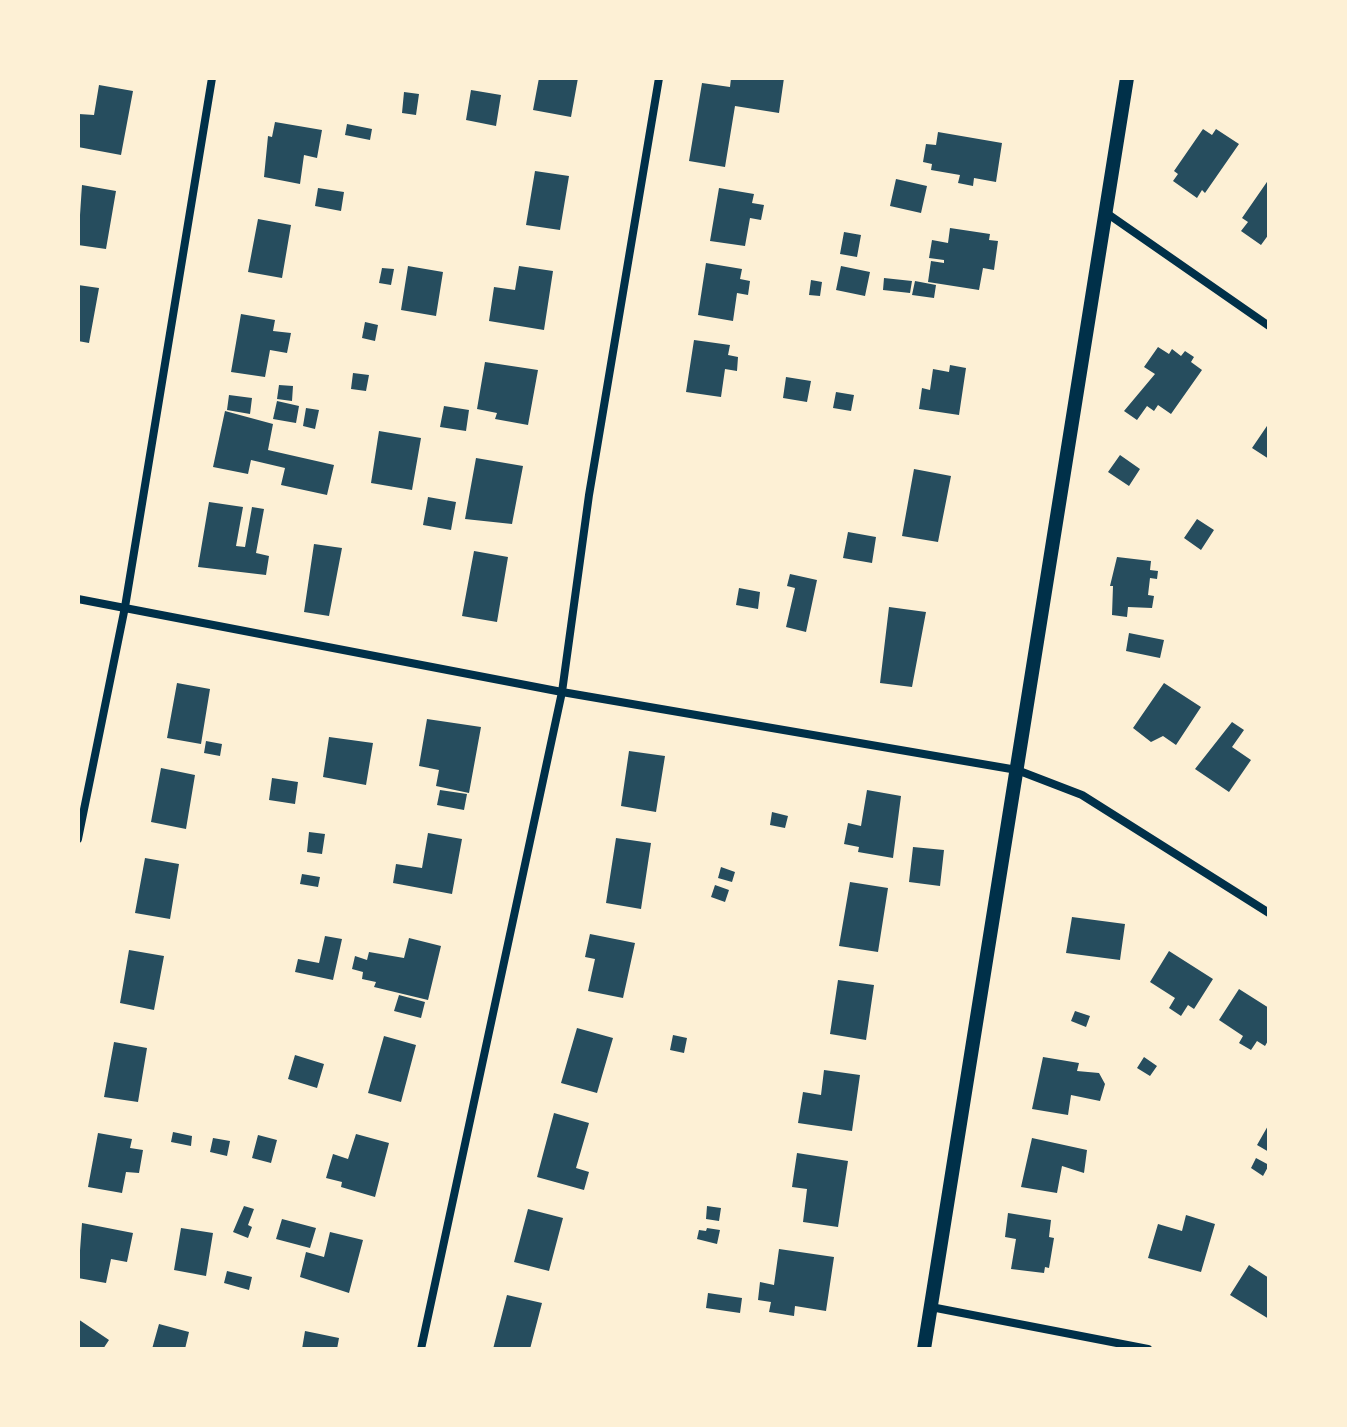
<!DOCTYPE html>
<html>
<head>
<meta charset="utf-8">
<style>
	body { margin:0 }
	#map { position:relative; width:1347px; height:1427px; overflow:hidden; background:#fdf0d5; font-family:Manrope,sans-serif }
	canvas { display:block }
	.frame { position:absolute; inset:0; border:80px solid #fdf0d5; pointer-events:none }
</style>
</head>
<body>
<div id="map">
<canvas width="1347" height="1427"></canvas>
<div class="frame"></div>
</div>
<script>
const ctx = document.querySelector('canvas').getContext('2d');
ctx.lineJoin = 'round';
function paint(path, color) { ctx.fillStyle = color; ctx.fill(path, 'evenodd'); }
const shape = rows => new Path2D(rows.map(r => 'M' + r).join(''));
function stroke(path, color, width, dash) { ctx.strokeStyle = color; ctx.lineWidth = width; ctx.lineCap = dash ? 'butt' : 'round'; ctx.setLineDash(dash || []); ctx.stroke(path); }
const building = shape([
	[539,78,578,78,571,117,533,110],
	[731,78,784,78,779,113,735,106,725,167,689,161,702,83,730,87],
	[99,85,133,91,121,155,78,147,79,114,94,115],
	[471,90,501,95,496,126,466,120],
	[404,92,419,94,416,115,402,113],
	[275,122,322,130,317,158,304,155,300,184,264,177,268,136,272,137],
	[347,124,372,129,370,140,345,135],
	[1203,129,1212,135,1216,129,1239,144,1205,193,1202,190,1197,198,1173,181,1178,174,1174,171],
	[938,132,1002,143,996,182,974,178,973,186,958,183,960,175,931,170,932,164,923,162,926,144,936,145],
	[535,171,569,176,560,230,526,225],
	[896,179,927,186,921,213,890,206],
	[1269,179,1269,234,1261,245,1241,231,1248,222,1242,218],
	[82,185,116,191,106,249,78,245],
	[318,188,344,192,341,211,315,206],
	[719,188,754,194,752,203,764,205,761,220,750,218,745,246,710,241],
	[258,219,291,225,282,278,248,272],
	[950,228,990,234,989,240,998,241,994,270,983,268,979,290,928,282,931,261,944,263,944,260,929,258,932,240,948,243],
	[844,232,861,235,857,257,840,254],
	[706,263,742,269,740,279,750,281,748,295,737,293,733,321,698,315],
	[408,266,443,272,436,316,401,310],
	[519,266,553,271,544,330,489,321,494,287,515,290],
	[841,266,870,272,865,296,836,290],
	[382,268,394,269,391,285,379,283],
	[884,278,912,281,910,293,883,290],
	[811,280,822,282,820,296,809,295],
	[915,281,936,285,934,298,912,295],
	[78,285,99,288,89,343,78,341],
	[241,314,275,320,273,331,291,333,287,353,270,350,265,377,231,372],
	[365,322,378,325,375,341,362,338],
	[694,340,730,345,728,355,738,357,737,371,725,369,721,397,686,392],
	[1158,347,1169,354,1172,349,1181,356,1185,351,1194,357,1191,362,1202,370,1171,414,1158,405,1154,411,1147,406,1137,420,1124,411,1155,374,1144,367],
	[485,362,538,370,528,425,495,419,497,413,477,409],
	[950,365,966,368,959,415,919,409,922,388,930,390,933,369,949,372],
	[353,373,369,375,366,391,351,389],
	[786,377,811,381,807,402,783,398],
	[279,385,293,386,292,401,277,399],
	[836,392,854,395,851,411,833,408],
	[229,395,252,398,250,414,227,410],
	[277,401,299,406,296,423,273,419],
	[444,406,469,410,466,431,440,427],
	[306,408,319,410,315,429,303,426],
	[225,411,273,424,268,450,334,465,327,495,281,485,285,468,251,460,248,474,213,467],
	[1269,423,1269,459,1252,448],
	[379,431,421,438,412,490,371,483],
	[1120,455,1140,469,1129,486,1108,472],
	[476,458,523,466,512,524,465,519],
	[914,469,951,476,938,542,902,536],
	[428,497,456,502,451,530,423,525],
	[209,502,243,507,236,546,245,547,252,507,264,509,256,553,269,556,266,575,198,567],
	[1197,519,1214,530,1201,550,1184,538],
	[848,532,876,537,872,563,843,558],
	[314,544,342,548,329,616,304,612],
	[474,551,508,557,497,622,462,616],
	[1117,557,1151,561,1150,570,1158,571,1157,579,1150,578,1148,595,1154,596,1152,608,1128,607,1127,617,1112,615,1113,586,1110,586],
	[790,574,817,580,806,632,786,627,795,588,787,586],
	[739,588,760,592,758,609,736,605],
	[889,607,926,612,912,687,880,683],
	[1129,633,1164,640,1160,658,1126,651],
	[177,683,210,689,201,744,167,738],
	[1164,683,1201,707,1176,745,1163,736,1151,742,1133,728],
	[427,719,481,727,469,793,436,786,439,770,419,766],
	[1232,722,1244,730,1232,747,1251,760,1229,792,1195,769],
	[329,737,373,743,366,785,323,777],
	[206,741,222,744,220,756,204,753],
	[629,751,665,756,656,812,621,806],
	[161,768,195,775,186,829,151,822],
	[272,778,298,782,295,804,269,800],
	[440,790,467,794,464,810,437,805],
	[867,790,901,796,893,858,858,852,859,847,844,844,848,823,861,826],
	[772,812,788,816,785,828,770,825],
	[309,832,325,834,322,854,307,852],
	[428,833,462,839,452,894,393,883,396,864,422,868],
	[616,838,651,843,641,909,606,903],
	[913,847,944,850,940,886,909,882],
	[145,858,179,864,170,919,135,913],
	[721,867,735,872,732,882,718,878],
	[302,874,320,877,318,887,300,884],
	[850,882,888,888,878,952,839,946],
	[715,885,729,890,725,902,711,897],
	[1072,917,1125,924,1120,960,1066,953],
	[590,934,635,943,623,998,588,991,595,959,585,957],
	[325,936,342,939,333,980,295,972,298,959,319,963],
	[409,938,441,946,428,1000,374,987,376,982,362,979,363,972,352,969,355,956,367,960,369,952,404,958],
	[129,950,164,956,154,1010,120,1003],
	[1169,951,1213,979,1194,1009,1188,1005,1181,1016,1169,1008,1175,998,1150,982],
	[838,980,874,985,866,1040,830,1034],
	[1239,989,1269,1008,1269,1039,1265,1046,1257,1041,1251,1050,1239,1043,1243,1036,1219,1020],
	[399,995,425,1002,421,1018,394,1011],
	[1075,1011,1090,1016,1086,1027,1071,1021],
	[577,1028,613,1038,597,1093,561,1083],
	[673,1035,687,1038,684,1053,670,1050],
	[384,1036,416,1045,401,1102,368,1093],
	[114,1042,147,1048,138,1102,104,1097],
	[295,1055,324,1064,317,1088,288,1079],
	[1043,1057,1079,1063,1077,1071,1099,1073,1105,1084,1100,1101,1071,1095,1068,1115,1032,1109],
	[1144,1057,1157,1066,1150,1076,1137,1068],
	[824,1070,860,1075,852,1131,798,1123,803,1092,821,1095],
	[554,1113,589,1123,576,1168,589,1172,584,1190,537,1177],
	[1269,1124,1269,1152,1257,1145],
	[173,1132,192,1136,191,1146,171,1142],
	[98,1133,132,1139,130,1148,143,1150,139,1173,126,1172,122,1193,88,1187],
	[356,1134,389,1143,375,1197,341,1187,342,1182,326,1178,333,1154,348,1159],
	[258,1135,277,1140,271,1163,252,1158],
	[213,1138,230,1141,227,1156,210,1152],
	[1032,1138,1087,1150,1084,1173,1062,1166,1057,1193,1021,1187],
	[797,1153,848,1161,838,1227,803,1222,807,1189,792,1187],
	[1256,1158,1269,1165,1263,1176,1251,1168],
	[244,1206,254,1209,248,1225,252,1227,248,1238,233,1232],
	[707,1206,721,1208,719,1221,706,1219],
	[528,1209,563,1218,549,1271,514,1262],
	[1008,1213,1051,1220,1049,1237,1054,1238,1049,1268,1045,1267,1044,1273,1011,1269,1016,1239,1005,1237],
	[1186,1215,1215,1224,1201,1272,1148,1258,1158,1224,1182,1231],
	[282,1219,316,1228,310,1248,276,1239],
	[82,1223,133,1233,127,1262,111,1259,106,1283,78,1278],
	[181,1228,213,1233,206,1276,174,1270],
	[707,1228,720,1230,717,1244,697,1239,699,1230,706,1231],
	[330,1232,363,1240,349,1293,300,1277,306,1252,324,1257],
	[779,1249,834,1257,826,1311,795,1306,794,1316,769,1312,771,1302,758,1300,760,1282,774,1285],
	[1249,1265,1269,1278,1269,1319,1230,1295],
	[227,1271,252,1277,249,1290,224,1283],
	[708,1293,742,1298,740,1313,706,1308],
	[507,1295,542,1303,530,1349,493,1349],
	[78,1319,109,1340,103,1349,78,1349],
	[159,1324,189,1332,185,1349,152,1349],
	[305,1331,339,1338,337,1349,302,1349]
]);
const minor = shape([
	[1105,212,1269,326],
	[78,599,562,692,1017,770,1082,795,1269,913],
	[78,839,125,607,212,78],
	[931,1307,1148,1349],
	[421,1349,562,692,589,495,659,78]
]);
const tertiary = shape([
	[924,1349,1127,78]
]);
paint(building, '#264d5e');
stroke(minor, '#003049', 8);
stroke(tertiary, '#003049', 14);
</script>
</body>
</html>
